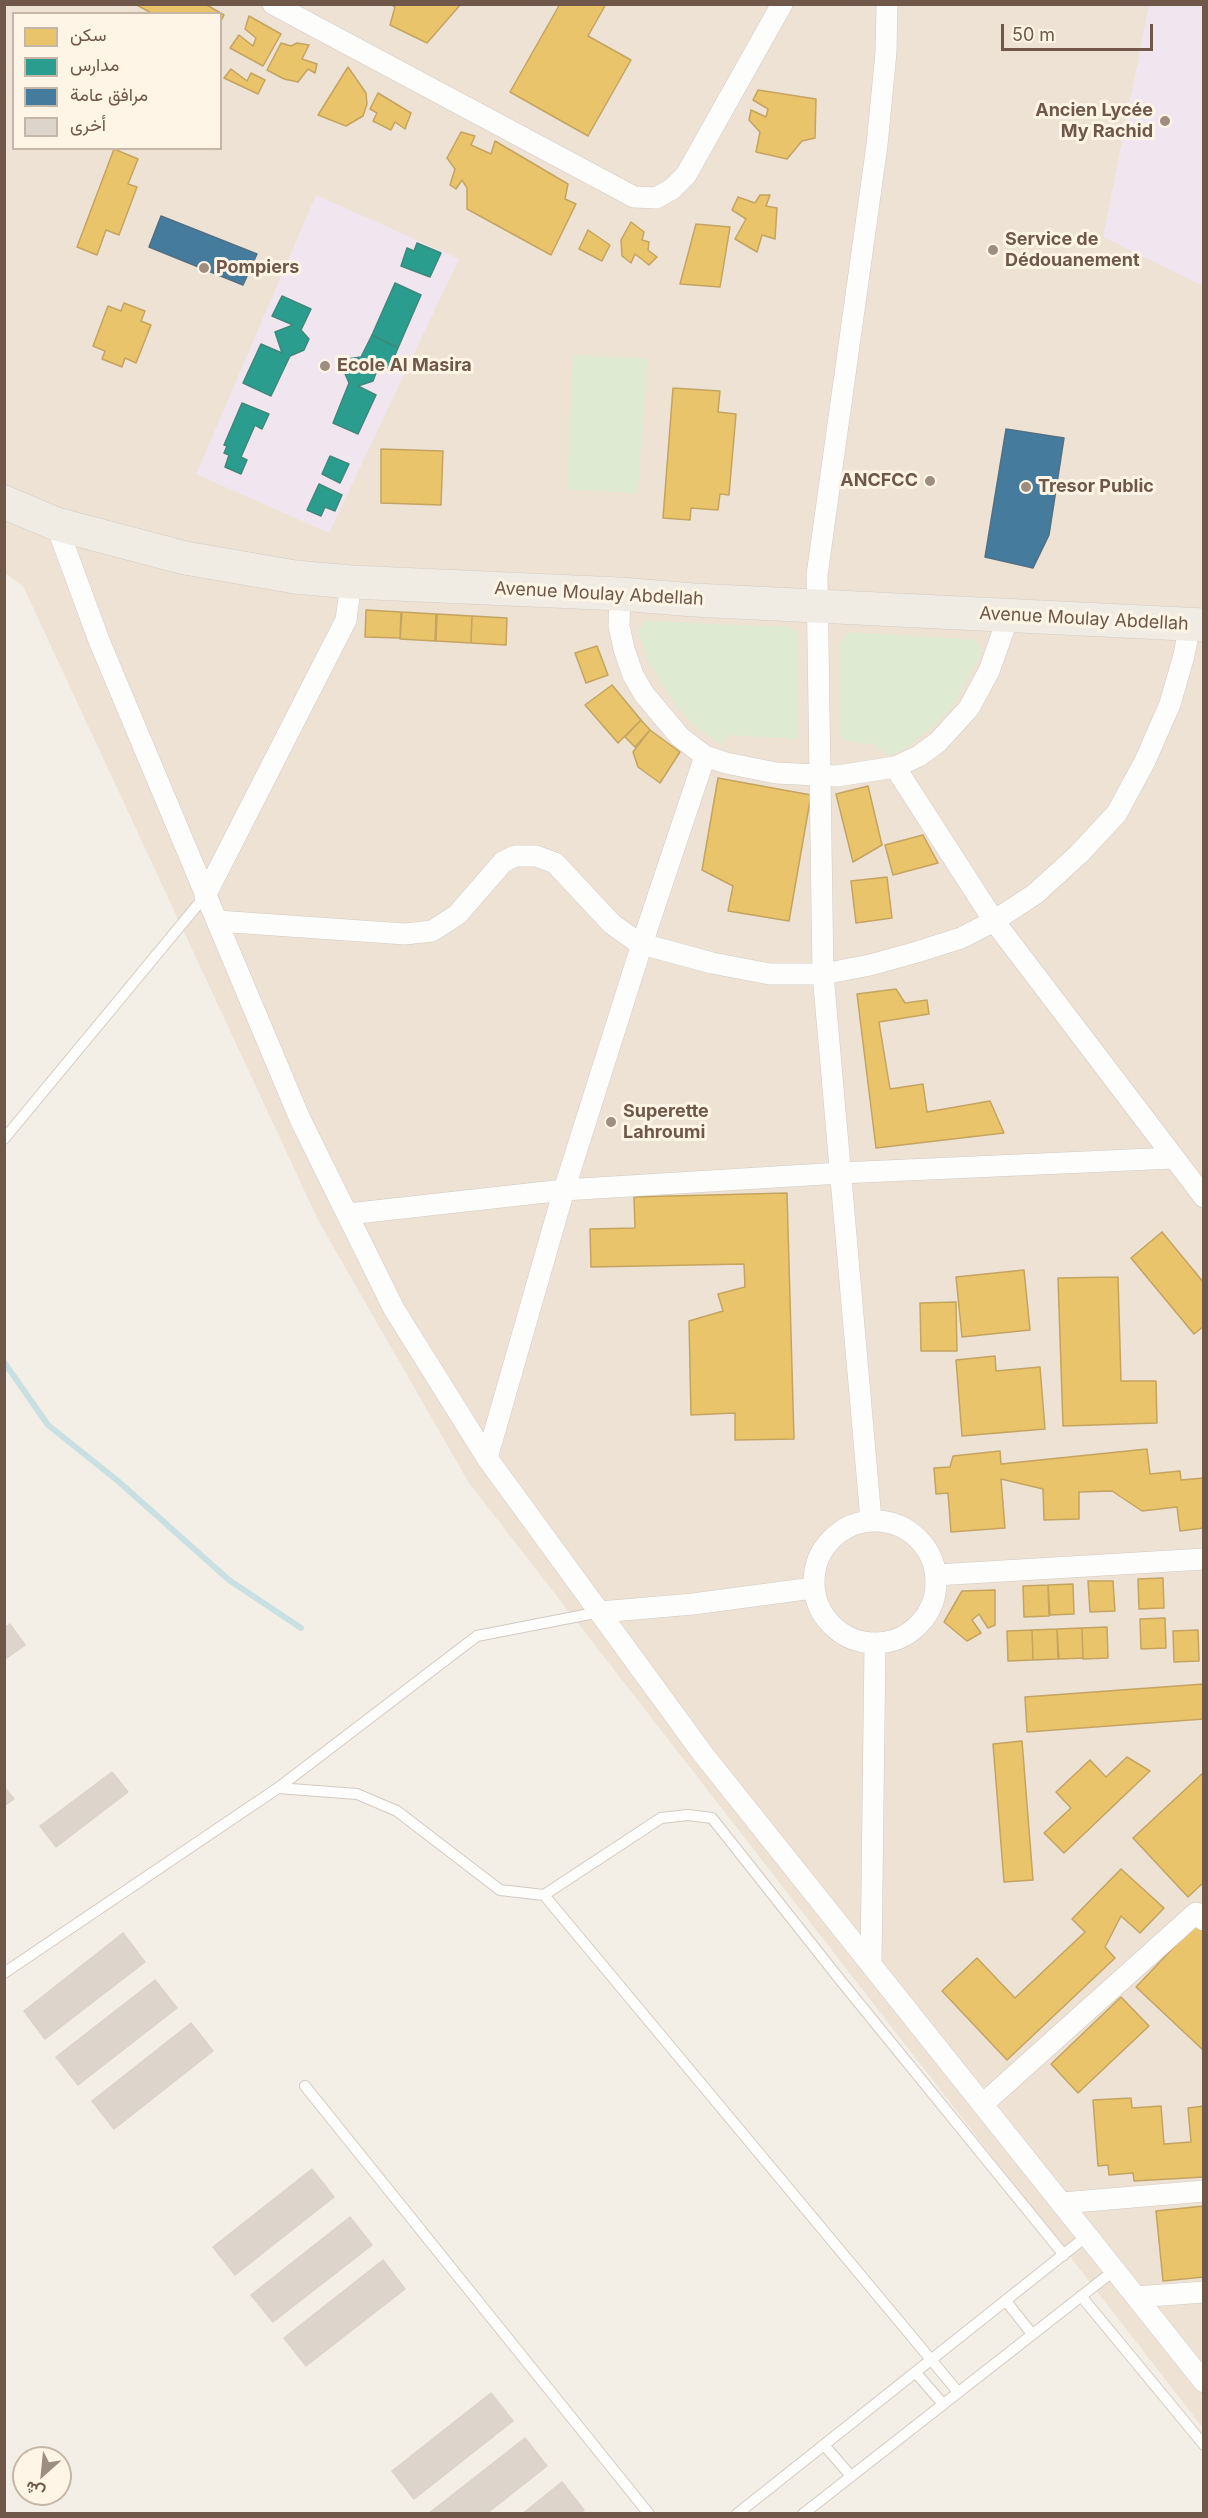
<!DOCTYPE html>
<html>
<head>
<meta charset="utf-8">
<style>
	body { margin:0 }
	#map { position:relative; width:1208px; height:2518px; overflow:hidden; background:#f4efe6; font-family:Inter,Vazirmatn,sans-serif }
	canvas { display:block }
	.frame { position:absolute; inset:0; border:6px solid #6f584a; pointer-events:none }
	.legend { position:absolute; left:12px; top:12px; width:210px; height:138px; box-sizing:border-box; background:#fef5e6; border:2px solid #c5b6a8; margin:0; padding:8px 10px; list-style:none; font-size:18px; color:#6f584a }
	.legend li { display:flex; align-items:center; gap:12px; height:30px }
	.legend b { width:30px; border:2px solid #c5b6a8 }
	.north { position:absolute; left:12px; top:2446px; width:60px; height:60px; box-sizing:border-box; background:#fef5e6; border:2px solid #c5b6a8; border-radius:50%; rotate:207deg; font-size:16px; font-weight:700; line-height:24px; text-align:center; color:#6f584a }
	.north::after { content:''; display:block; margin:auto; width:21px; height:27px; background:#9e8d81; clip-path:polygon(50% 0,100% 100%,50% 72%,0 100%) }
	.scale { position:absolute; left:1001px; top:24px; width:152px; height:27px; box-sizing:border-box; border:3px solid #6f584a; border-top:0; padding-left:8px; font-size:18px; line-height:21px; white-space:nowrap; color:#6f584a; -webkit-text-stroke:4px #fef5e6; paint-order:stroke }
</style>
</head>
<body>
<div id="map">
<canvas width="1208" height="2518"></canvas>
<div class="frame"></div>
<ul class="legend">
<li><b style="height:16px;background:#e9c46a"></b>سكن</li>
<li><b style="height:16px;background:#2a9d8f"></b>مدارس</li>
<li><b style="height:16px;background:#457b9d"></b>مرافق عامة</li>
<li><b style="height:16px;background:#ddd5cc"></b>أخرى</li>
</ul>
<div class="north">ش</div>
<div class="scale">50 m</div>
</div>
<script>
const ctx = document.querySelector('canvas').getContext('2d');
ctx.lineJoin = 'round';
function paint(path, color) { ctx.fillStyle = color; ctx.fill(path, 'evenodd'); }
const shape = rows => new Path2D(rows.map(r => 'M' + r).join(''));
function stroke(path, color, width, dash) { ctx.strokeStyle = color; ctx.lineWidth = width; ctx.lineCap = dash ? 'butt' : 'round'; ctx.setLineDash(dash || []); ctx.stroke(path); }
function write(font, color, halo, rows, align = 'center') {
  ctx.font = font + ' Inter,sans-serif'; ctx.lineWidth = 6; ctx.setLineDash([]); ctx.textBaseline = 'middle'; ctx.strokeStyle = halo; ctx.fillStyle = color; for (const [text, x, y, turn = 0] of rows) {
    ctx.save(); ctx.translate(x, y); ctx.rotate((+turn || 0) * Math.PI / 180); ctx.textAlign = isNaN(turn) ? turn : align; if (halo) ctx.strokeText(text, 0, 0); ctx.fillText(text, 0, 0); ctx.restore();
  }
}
const residential = shape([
	[5,5,1203,5,1203,2428,469,1483,319,1222,23,586,5,573],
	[14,14,220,14,220,148,14,148]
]);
const education = shape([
	[1149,5,1203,5,1203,286,1103,237],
	[316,195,459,259,329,533,196,474]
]);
const green = shape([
	[573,355,647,359,638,493,567,489],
	[644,621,789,627,798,632,797,739,729,735,721,745,695,726,677,707,649,663,638,632],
	[849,632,975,640,983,651,955,702,941,719,906,748,889,756,873,744,850,742,840,736,840,643]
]);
const homes = shape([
	[135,4,205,4,224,15,220,23,220,14,153,14,135,4],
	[390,4,461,4,427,43,390,25,395,7,390,4],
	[560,4,606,4,588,36,631,60,588,136,510,92,560,4],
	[249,16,281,34,263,66,230,48,239,35,253,46,256,38,245,29,249,16],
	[281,43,291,46,297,43,309,45,302,59,317,64,315,73,308,69,298,82,284,79,267,70,281,43],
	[348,67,366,93,367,104,363,116,346,126,318,115,348,67],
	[231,69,247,81,251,73,265,80,258,94,224,78,231,69],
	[758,90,816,99,815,138,802,141,787,159,756,152,760,132,749,120,751,110,766,117,768,109,753,100,758,90],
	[378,93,411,113,405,129,395,122,391,130,373,121,377,113,370,109,378,93],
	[461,132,475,136,471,145,491,154,495,141,568,184,565,199,576,204,551,255,467,209,467,188,462,180,456,189,450,185,455,169,447,158,461,132],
	[114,149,138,159,128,184,137,187,119,235,106,230,97,255,77,247,114,149],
	[760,195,770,195,766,206,777,208,775,239,762,235,757,252,735,239,746,219,732,210,738,197,755,203,760,195],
	[631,222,644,232,642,240,649,242,648,250,657,257,649,265,635,254,631,263,622,256,621,240,631,222],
	[696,224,730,227,720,287,680,284,696,224],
	[588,230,610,245,602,261,579,249,588,230],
	[124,303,145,311,141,321,151,325,136,363,125,358,122,367,102,359,105,351,93,346,108,306,121,311,124,303],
	[673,388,720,391,718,412,736,414,729,495,720,494,718,510,691,508,690,520,663,518,673,388],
	[381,449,443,451,441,505,381,503,381,449],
	[366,610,401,612,400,638,365,637,366,610],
	[402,612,436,614,435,641,400,639,402,612],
	[437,614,472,616,471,643,436,641,437,614],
	[472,616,507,618,506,645,471,643,472,616],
	[597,646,608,675,586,683,575,653,597,646],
	[612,685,641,720,618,743,585,705,612,685],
	[641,720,650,730,635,747,625,737,641,720],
	[650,730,680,752,660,783,638,767,633,752,650,730],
	[718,778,811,795,789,921,728,911,733,886,702,870,718,778],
	[868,786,882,845,853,862,836,794,868,786],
	[923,835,938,863,893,875,885,845,923,835],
	[887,877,892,918,856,923,851,881,887,877],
	[896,989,905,1003,927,1000,929,1014,879,1022,890,1089,923,1084,927,1112,990,1101,1004,1133,876,1148,857,994,896,989],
	[787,1193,794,1439,735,1440,735,1413,691,1415,689,1321,723,1311,718,1294,745,1287,744,1264,591,1267,590,1229,635,1228,634,1197,787,1193],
	[1162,1232,1204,1283,1204,1326,1194,1334,1131,1258,1162,1232],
	[1024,1270,1030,1330,962,1337,956,1277,1024,1270],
	[1118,1277,1121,1381,1156,1381,1157,1423,1063,1426,1058,1278,1118,1277],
	[956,1302,957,1351,921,1351,920,1303,956,1302],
	[995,1356,996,1371,1040,1367,1045,1429,962,1436,956,1360,995,1356],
	[1147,1449,1150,1474,1180,1471,1181,1480,1204,1478,1204,1528,1180,1531,1177,1507,1142,1511,1112,1491,1079,1492,1079,1519,1044,1520,1043,1489,1001,1479,1005,1528,951,1532,948,1493,936,1494,934,1468,950,1467,953,1456,1000,1451,1001,1464,1147,1449],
	[1163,1578,1164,1608,1139,1609,1138,1579,1163,1578],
	[1088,1581,1113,1581,1115,1611,1090,1612,1088,1581],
	[1073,1584,1074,1614,1050,1615,1048,1585,1073,1584],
	[1048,1585,1049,1616,1024,1617,1023,1586,1048,1585],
	[995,1590,995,1625,988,1628,979,1614,972,1620,981,1633,967,1641,944,1622,962,1591,995,1590],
	[1165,1618,1166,1648,1141,1649,1140,1619,1165,1618],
	[1107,1627,1108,1658,1083,1659,1082,1628,1107,1627],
	[1082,1628,1083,1658,1059,1659,1057,1629,1082,1628],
	[1057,1629,1058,1659,1033,1660,1032,1630,1057,1629],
	[1032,1630,1033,1660,1008,1661,1007,1631,1032,1630],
	[1198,1630,1199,1661,1174,1662,1173,1631,1198,1630],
	[1204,1684,1204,1719,1027,1732,1025,1697,1204,1684],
	[1022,1741,1033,1880,1004,1882,993,1744,1022,1741],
	[1127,1757,1150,1771,1064,1853,1044,1833,1071,1808,1056,1792,1090,1760,1106,1777,1127,1757],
	[1204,1772,1204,1882,1188,1897,1133,1838,1204,1772],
	[1121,1869,1164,1908,1140,1933,1121,1916,1105,1947,1115,1958,1007,2060,942,1991,977,1958,1015,1998,1085,1932,1072,1919,1121,1869],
	[1195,1925,1204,1932,1203,2050,1136,1987,1195,1925],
	[1121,1997,1149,2026,1078,2093,1051,2064,1121,1997],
	[1131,2098,1132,2108,1161,2106,1164,2144,1191,2142,1188,2108,1204,2106,1204,2177,1134,2181,1133,2173,1109,2175,1108,2165,1098,2166,1093,2100,1131,2098],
	[1204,2206,1204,2277,1163,2281,1156,2211,1204,2206]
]);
const schools = shape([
	[417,243,441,253,430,277,401,266,407,248,414,251,417,243],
	[395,283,421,295,398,348,372,335,395,283],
	[282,296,311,309,301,330,309,339,304,350,290,356,271,396,243,383,261,344,282,353,275,332,293,325,272,316,282,296],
	[372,335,398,348,389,369,371,359,376,373,373,381,358,386,376,395,358,434,333,423,349,383,343,369,347,359,361,357,372,335],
	[242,403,269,414,262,429,255,425,241,457,247,460,241,474,225,467,229,455,224,453,227,446,224,445,242,403],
	[330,456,349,464,340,483,322,474,330,456],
	[319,484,342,495,335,511,325,507,321,516,307,510,319,484]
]);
const public = shape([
	[161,216,257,254,243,285,149,247,161,216],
	[1006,429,1064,438,1049,535,1033,568,985,557,1006,429]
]);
const stream = shape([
	[4,1362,48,1425,118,1481,229,1580,301,1628]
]);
const building = shape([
	[10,1624,25,1645,4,1660,4,1628,10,1624],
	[112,1772,128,1792,56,1847,40,1826,112,1772],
	[4,1787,14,1799,4,1806,4,1787],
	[123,1933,145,1962,45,2039,24,2011,123,1933],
	[155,1980,177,2008,78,2085,56,2057,155,1980],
	[191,2023,213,2051,114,2129,92,2101,191,2023],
	[312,2169,334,2197,235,2275,213,2247,312,2169],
	[350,2217,372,2245,273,2322,251,2295,350,2217],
	[383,2260,405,2289,306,2366,284,2338,383,2260],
	[491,2393,513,2421,414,2499,392,2471,491,2393],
	[525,2438,547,2466,486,2514,428,2514,525,2438],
	[562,2482,584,2510,580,2514,522,2514,562,2482]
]);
const service = shape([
	[4,1139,205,896],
	[278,1788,357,1794,397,1811,500,1890,544,1895,958,2392],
	[544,1895,661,1818,688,1815,712,1818,841,1981,1064,2255],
	[4,1973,278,1788,477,1636,600,1612],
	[305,2086,649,2514],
	[1081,2296,1204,2445],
	[1006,2301,1032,2334],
	[916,2373,943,2404],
	[824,2445,851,2476],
	[737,2514,1088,2235],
	[803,2514,1116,2269]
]);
const minor = shape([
	[273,4,634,197,656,198,672,189,686,175,782,4],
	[56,524,100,643,300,1119,394,1309,487,1458,703,1754,1204,2382],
	[620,594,619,626,624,649,633,675,644,694,680,737,705,756,726,763,776,773,837,776,895,767,919,756,938,742,969,708,989,671,1009,615],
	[895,767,994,921,1204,1197],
	[205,896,346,620,351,582],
	[217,921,405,934,432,931,457,915,503,862,515,856,536,856,555,863,612,924,633,939,642,944,712,963,770,974,823,974,870,965,917,952,961,938,994,921,1035,894,1079,854,1117,813,1145,761,1170,704,1184,655,1190,624],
	[348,1214,564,1190,840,1173,1174,1158],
	[487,1458,564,1190,642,944,705,756],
	[871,1520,823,974,817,575,877,145,886,52,887,4],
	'814 1582a61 61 0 1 1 122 0a61 61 0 1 1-122 0Z',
	[936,1575,1204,1559],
	[600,1612,693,1604,813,1588],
	[871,1965,875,1643],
	[983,2104,1196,1913,1204,1920],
	[1062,2203,1204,2191],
	[1136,2297,1204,2292]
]);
const primary = shape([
	[4,502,56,524,185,558,295,577,351,582,620,594,694,600,1204,625]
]);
const markers = [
	[1165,121,6,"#9e8d81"],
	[993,250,6,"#9e8d81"],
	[204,268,6,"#9e8d81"],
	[325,366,6,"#9e8d81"],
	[930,481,6,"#9e8d81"],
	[1026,487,6,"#9e8d81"],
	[611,1122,6,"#9e8d81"]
];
const poiNames = [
	["Ancien Lycée",1153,111,"right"],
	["My Rachid",1153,132,"right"],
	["Service de",1005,240],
	["Dédouanement",1005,261],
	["Pompiers",216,268],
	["Ecole Al Masira",337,366],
	["ANCFCC",918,481,"right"],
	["Tresor Public",1038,487],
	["Superette",623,1112],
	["Lahroumi",623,1133]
];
const streetNames = [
	["Avenue Moulay Abdellah",599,594,3],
	["Avenue Moulay Abdellah",1084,619,3]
];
paint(residential, '#ede2d4');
paint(education, '#f1e6ef');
paint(green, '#dfead2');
paint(homes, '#e9c46a');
stroke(homes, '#c4a460', 1.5);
paint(schools, '#2a9d8f');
stroke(schools, '#3f887a', 1.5);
paint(public, '#457b9d');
stroke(public, '#527084', 1.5);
stroke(stream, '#c9e0e2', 6);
paint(building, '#ddd5cc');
stroke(building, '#dcd3c9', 1.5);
stroke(service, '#d2cac2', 12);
stroke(minor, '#d2cac2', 22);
stroke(primary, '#d3cbc4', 34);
stroke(service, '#fdfdfb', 10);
stroke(minor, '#fdfdfb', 21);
stroke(primary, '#f1ece3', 33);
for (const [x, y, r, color] of markers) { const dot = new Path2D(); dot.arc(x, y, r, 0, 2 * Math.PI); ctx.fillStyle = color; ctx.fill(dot); stroke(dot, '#fef5e6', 2); }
write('bold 18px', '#6f584a', '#fef5e6', poiNames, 'left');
write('18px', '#6f584a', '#fef5e6', streetNames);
</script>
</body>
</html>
